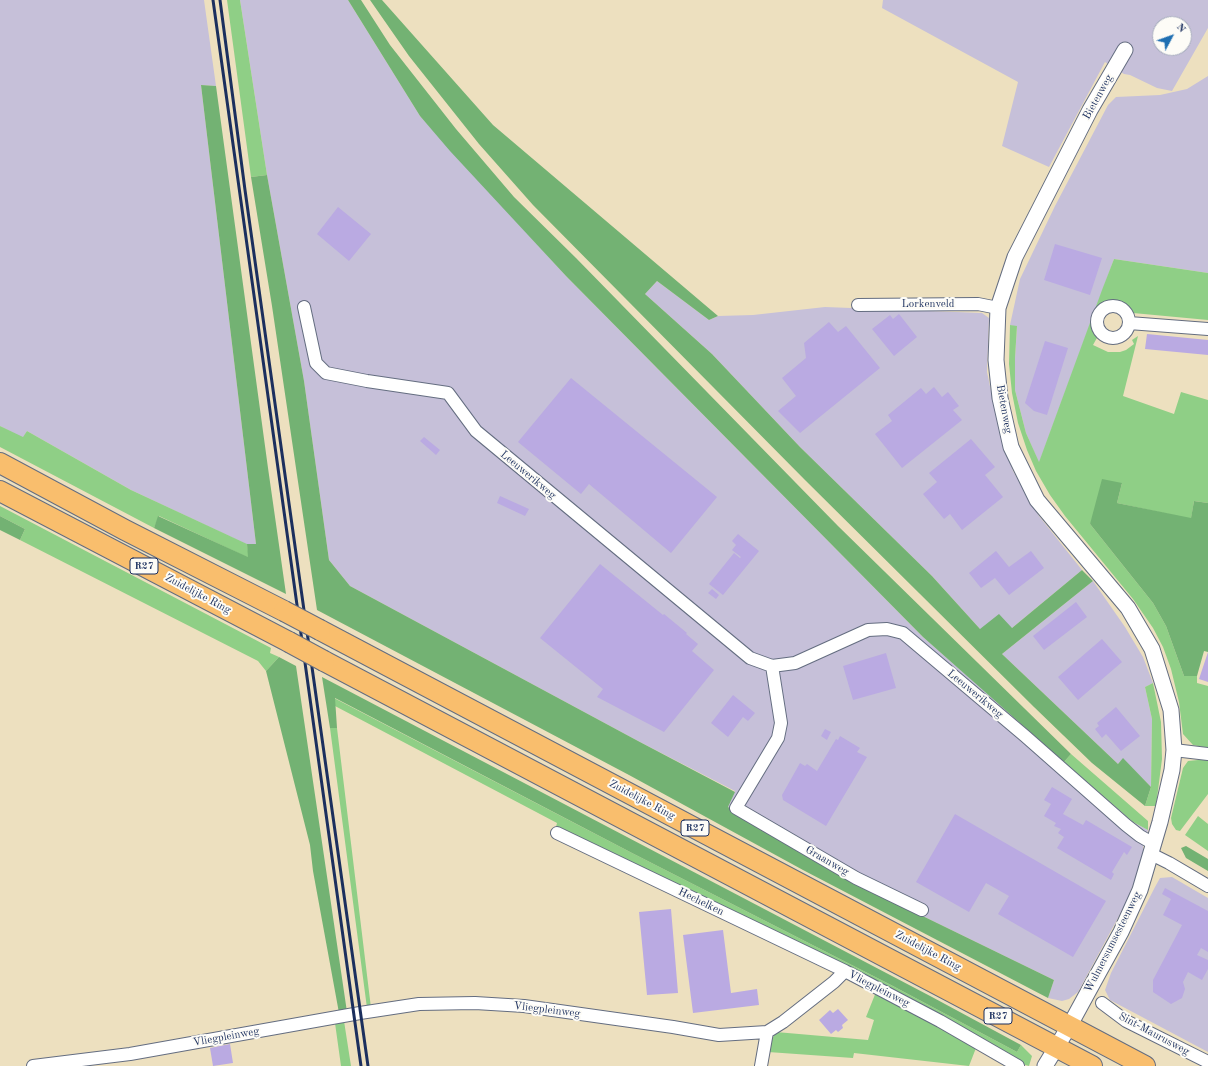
<!DOCTYPE html>
<html>
<head>
<meta charset="utf-8">
<style>
	body { margin:0 }
	#map { position:relative; width:1208px; height:1066px; overflow:hidden; background:#ede0bf; font-family:"Old Standard TT",serif }
	canvas { display:block }
	.north { position:absolute; left:1152px; top:16px; width:40px; height:40px; box-sizing:border-box; background:#fdfcf7; border:1px solid #a3aaba; border-radius:50%; rotate:49deg; font-size:11px; font-weight:700; line-height:16px; text-align:center; color:#1b2f5e }
	.north::after { content:''; display:block; margin:auto; width:14px; height:18px; background:#1f6fb2; clip-path:polygon(50% 0,100% 100%,50% 72%,0 100%) }
</style>
</head>
<body>
<div id="map">
<canvas width="1208" height="1066"></canvas>
<div class="north">N</div>
</div>
<script>
const ctx = document.querySelector('canvas').getContext('2d');
ctx.lineJoin = 'round';
function paint(path, color) { ctx.fillStyle = color; ctx.fill(path, 'evenodd'); }
const shape = rows => new Path2D(rows.map(r => 'M' + r).join(''));
function stroke(path, color, width, dash) { ctx.strokeStyle = color; ctx.lineWidth = width; ctx.lineCap = dash ? 'butt' : 'round'; ctx.setLineDash(dash || []); ctx.stroke(path); }
function write(font, color, halo, rows, align = 'center') {
  ctx.font = font + ' "Old Standard TT",serif'; ctx.lineWidth = 4; ctx.setLineDash([]); ctx.textBaseline = 'middle'; ctx.strokeStyle = halo; ctx.fillStyle = color; for (const [text, x, y, turn = 0] of rows) {
    ctx.save(); ctx.translate(x, y); ctx.rotate((+turn || 0) * Math.PI / 180); ctx.textAlign = isNaN(turn) ? turn : align; if (halo) ctx.strokeText(text, 0, 0); ctx.fillText(text, 0, 0); ctx.restore();
  }
}
const industrial = shape([
	[0,0,204,0,216,86,201,85,256,544,246,544,131,490,27,431,23,438,0,426],
	[240,0,348,0,420,116,566,276,923,637,1133,822,1148,830,1143,847,1144,856,1126,903,1078,992,1069,999,1062,1001,1048,998,1054,980,859,885,728,807,735,791,638,741,350,586,329,560,304,381,267,175],
	[883,0,1208,0,1208,28,1172,91,1157,88,1130,75,1124,74,1105,62,1049,167,1002,146,1018,82,882,8],
	[1160,24,1184,24,1184,48,1160,48],
	[1208,76,1208,273,1114,259,1039,463,1026,433,1015,390,1015,358,1017,327,1010,325,1020,279,1055,206,1108,105,1116,97,1160,95,1187,89],
	[657,281,709,320,718,316,753,315,825,307,982,313,989,318,987,372,998,424,1013,471,1039,516,1082,570,1012,628,980,629,932,576,800,447,712,354,645,294],
	[1093,581,1125,627,1143,657,1153,683,1145,687,1152,719,1151,787,1123,759,1118,764,1002,654],
	[1172,877,1208,898,1208,1052,1110,1000,1105,990,1111,973,1155,887,1160,878]
]);
const green = shape([
	[227,0,240,0,267,175,251,177],
	[1114,259,1208,273,1208,320,1133,313,1125,305,1118,301,1105,303,1094,315,1092,323,1095,332,1098,336,1093,345,1108,352,1120,352,1126,350,1134,344,1132,340,1138,336,1123,396,1174,414,1181,392,1208,400,1208,503,1194,501,1191,519,1117,503,1122,483,1090,524,1153,603,1166,626,1184,676,1197,676,1197,683,1208,686,1208,748,1193,745,1183,734,1179,702,1171,669,1163,647,1153,628,1133,599,1065,516,1050,495,1036,471,1027,450,1018,423,1012,393,1009,364,1010,325,1017,326,1015,358,1015,390,1026,433,1039,462,1102,290],
	[0,426,23,437,27,431,131,490,247,544,249,558,159,516,154,528,0,447],
	[0,506,271,648,270,653,279,657,266,671,258,661,20,540,25,529,0,516],
	[1153,683,1161,722,1162,759,1156,806,1145,806,1151,787,1152,719,1145,687],
	[334,698,632,853,891,985,1017,1052,1021,1045,1032,1056,1029,1066,1022,1064,888,989,556,827,557,823,335,706],
	[330,728,337,728,371,1008,367,1008],
	[1071,754,1148,821,1148,830,1133,822,1064,762],
	[1198,760,1208,760,1208,794,1180,831,1176,830,1172,824,1171,818,1183,768,1188,761],
	[1198,816,1208,824,1208,851,1185,835],
	[876,992,976,1048,969,1066,854,1053,853,1058,768,1052,772,1039,776,1032,868,1040,874,1020,866,1017],
	[344,1021,351,1066,341,1066,335,1023]
]);
const forest = shape([
	[348,0,361,0,390,45,456,129,514,197,576,258,838,526,1071,754,1064,762,923,637,566,276,450,151,420,116],
	[370,0,382,0,493,125,718,316,709,320,657,281,645,294,712,354,800,447,932,576,980,629,999,614,1012,628,1082,570,1093,581,1002,654,1118,764,1123,758,1151,787,1145,806,1092,763,1034,707,805,480,533,205,479,144,409,56],
	[201,85,216,86,268,468,286,594,154,528,158,516,248,557,247,544,256,544],
	[267,175,304,381,329,560,350,586,638,741,735,792,728,807,859,885,1054,980,1048,998,803,870,629,775,317,610,272,306,251,177],
	[1102,479,1122,483,1117,503,1191,518,1194,501,1208,503,1208,652,1204,651,1197,676,1184,676,1166,626,1153,603,1090,524],
	[0,516,25,529,20,540,0,530],
	[279,657,296,666,347,1012,339,1013,313,871,310,845,266,671],
	[322,677,932,997,1021,1045,1017,1052,891,985,632,853,335,698,337,728,330,728],
	[1186,846,1208,859,1208,871,1186,858,1181,848]
]);
const building = shape([
	[338,207,371,234,349,261,317,234],
	[1055,244,1102,258,1090,295,1044,280],
	[899,314,917,337,894,356,872,329,890,315,893,319],
	[829,322,838,332,846,326,880,368,800,433,778,411,796,396,782,378,806,358,804,343],
	[1147,334,1208,340,1208,355,1145,349],
	[1045,341,1068,348,1047,415,1034,411,1025,403],
	[571,378,717,497,671,553,589,484,581,494,518,442],
	[934,387,942,397,948,392,959,406,953,410,962,420,902,468,875,434,892,421,888,415,921,388,926,394],
	[424,437,440,450,436,455,420,441],
	[971,439,995,467,985,475,1003,497,962,530,950,514,944,519,923,494,937,482,929,473],
	[500,496,529,509,525,516,497,503],
	[738,534,759,551,723,595,709,584,734,553,740,558,741,557,732,550,736,545,732,541],
	[996,551,1009,567,1031,551,1044,568,1009,595,995,578,981,588,969,573],
	[600,564,663,615,664,614,687,633,686,634,698,644,692,651,714,670,664,732,597,697,603,689,540,638],
	[712,589,719,595,716,599,708,593],
	[1076,602,1087,617,1044,650,1033,636],
	[1102,639,1122,662,1078,700,1058,677],
	[1208,652,1208,682,1199,679],
	[886,653,896,688,853,700,843,666],
	[733,695,755,713,748,721,743,717,728,737,711,723],
	[1116,707,1140,736,1121,751,1106,734,1102,738,1095,729,1099,726,1097,723],
	[825,729,831,732,827,740,821,736],
	[840,736,860,748,857,752,867,757,826,826,783,800,782,795,800,763,805,766,807,764,817,771,836,739,838,740],
	[1052,787,1072,799,1063,814,1083,825,1086,820,1132,847,1127,855,1124,852,1112,872,1114,874,1111,880,1057,848,1064,837,1058,833,1061,829,1054,826,1056,823,1044,816,1051,804,1044,800],
	[955,814,1106,901,1073,957,998,914,1009,896,986,883,969,912,916,882],
	[1165,888,1208,911,1208,952,1201,948,1197,955,1208,960,1208,969,1202,980,1188,972,1183,982,1185,989,1182,998,1171,1004,1153,992,1153,980,1182,925,1163,915,1171,899,1162,894],
	[671,909,678,993,647,995,639,912],
	[723,930,731,993,757,989,759,1005,693,1013,683,935],
	[838,1009,848,1020,842,1025,843,1028,838,1032,836,1030,831,1034,819,1020,830,1010,833,1013],
	[230,1044,233,1063,213,1066,210,1048]
]);
const minor = shape([
	[858,305,978,304,998,308],
	'1097 322a16 16 0 1 1 32 0a16 16 0 1 1-32 0Z',
	[304,307,316,363,326,373,367,381,448,393,476,431,750,658,772,666,795,663,868,630,887,629,903,633,1025,736,1126,825,1140,836,1154,844],
	[1129,323,1208,329],
	[772,666,781,723,778,738,736,808,856,878,922,910],
	[1174,750,1208,754],
	[557,833,845,971,940,1021,1018,1066],
	[1151,854,1169,863,1208,886],
	[1102,1003,1126,1021,1208,1062],
	[33,1066,130,1054,360,1013,419,1004,475,1003,524,1006,673,1027,719,1035,767,1032,783,1022,834,982,845,971],
	[761,1066,767,1032]
]);
const tertiary = shape([
	[1045,1066,1070,1025,1088,992,1121,932,1140,890,1160,822,1172,770,1174,750,1171,710,1152,649,1128,608,1037,500,1011,447,1000,398,996,360,998,308,1015,257,1090,110,1125,50]
]);
const trunk = shape([
	[0,463,125,530,284,611],
	[0,491,289,642],
	[320,630,1145,1066],
	[324,661,1092,1066]
]);
const rail = shape([
	[213,0,361,1066],
	[220,0,245,190,368,1066]
]);
const trunkBridge = shape([
	[284,611,320,630],
	[289,642,324,661]
]);
const shields = [
	[144,566,28],
	[695,828,28],
	[998,1016,28]
];
const shieldNames = [
	["R27",144,566],
	["R27",695,828],
	["R27",998,1016]
];
const streetNames = [
	["Bietenweg",1098,97,-61],
	["Lorkenveld",928,304],
	["Bietenweg",1004,409,80],
	["Leeuwerikweg",528,475,40],
	["Zuidelijke Ring",198,594,28],
	["Leeuwerikweg",975,694,40],
	["Zuidelijke Ring",642,800,28],
	["Graanweg",827,861,30],
	["Hechelken",701,902,26],
	["Wulmersumsesteenweg",1113,942,-63],
	["Zuidelijke Ring",928,951,28],
	["Vliegpleinweg",879,989,27],
	["Vliegpleinweg",547,1010,7],
	["Sint-Maurusweg",1154,1034,28],
	["Vliegpleinweg",226,1037,-10]
];
paint(industrial, '#c6c0d9');
paint(green, '#8fcf86');
paint(forest, '#73b273');
paint(building, '#baaae2');
stroke(minor, '#646d80', 14);
stroke(tertiary, '#646d80', 17);
stroke(trunk, '#646d80', 22);
stroke(minor, '#fff', 12);
stroke(tertiary, '#fff', 15);
stroke(trunk, '#f9be6d', 20);
stroke(rail, '#1b2f5e', 3);
stroke(trunkBridge, '#646d80', 22, []);
stroke(trunkBridge, '#f9be6d', 20);
for (const [x, y, w] of shields) { const box = new Path2D(); box.roundRect(x - w / 2, y - 8, w, 16, 3); ctx.fillStyle = '#fdfcf7'; ctx.fill(box); stroke(box, '#1b2f5e', 1); }
write('bold 10px', '#1b2f5e', null, shieldNames);
write('11px', '#1b2f5e', '#fdfcf7', streetNames);
</script>
</body>
</html>
